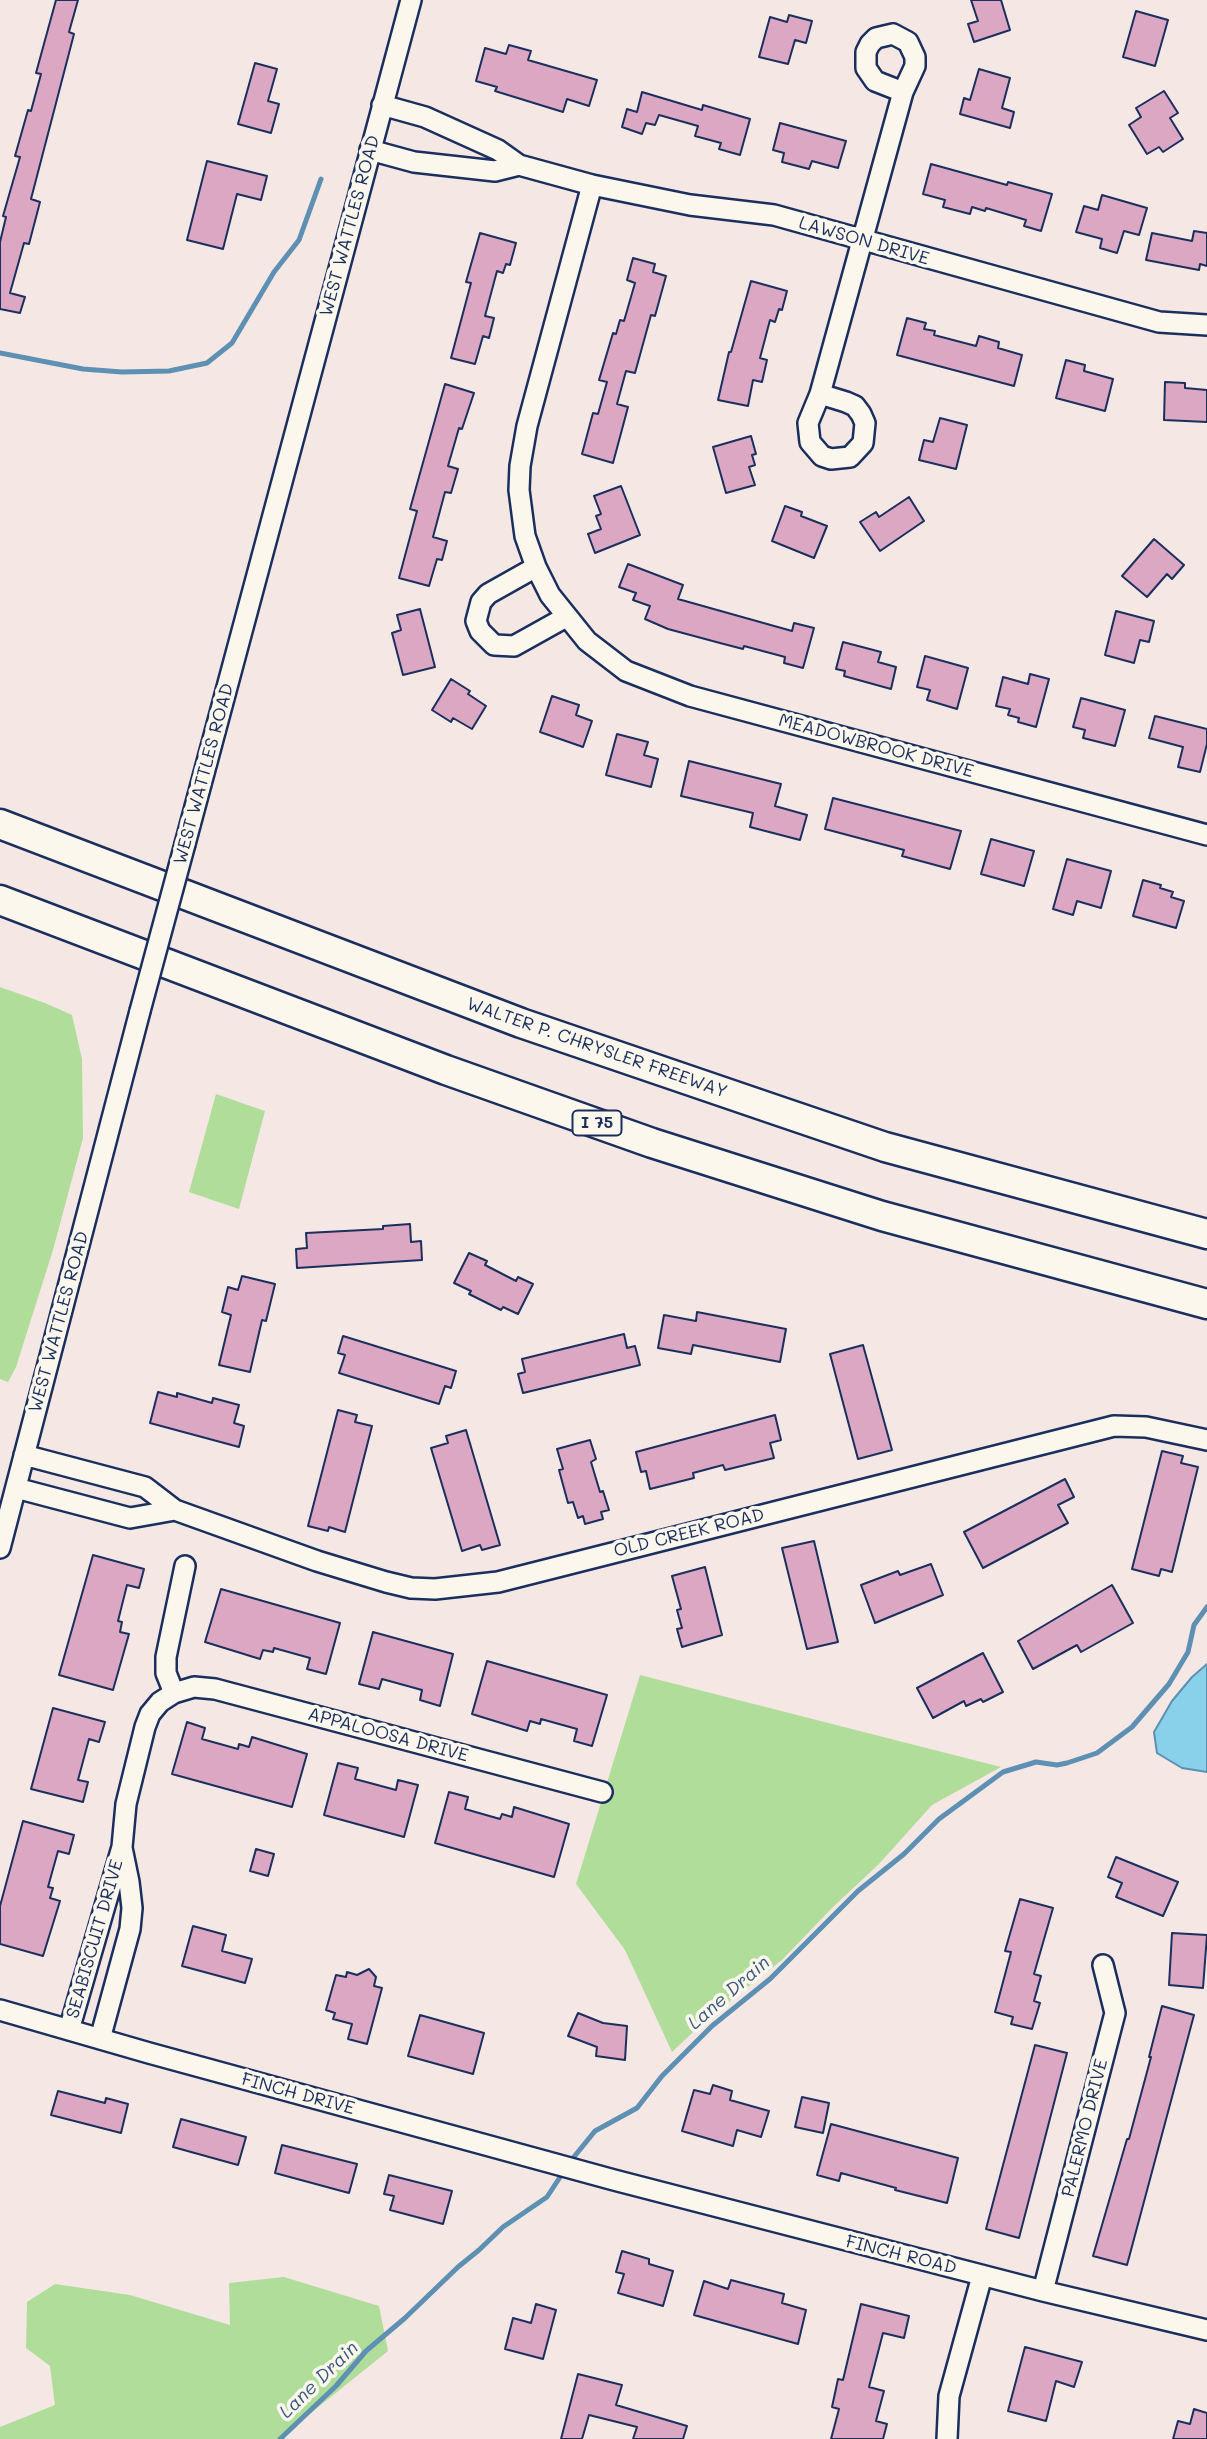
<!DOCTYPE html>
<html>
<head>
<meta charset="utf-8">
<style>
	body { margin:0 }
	canvas { display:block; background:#f5e7e4 }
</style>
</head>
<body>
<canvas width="1207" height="2439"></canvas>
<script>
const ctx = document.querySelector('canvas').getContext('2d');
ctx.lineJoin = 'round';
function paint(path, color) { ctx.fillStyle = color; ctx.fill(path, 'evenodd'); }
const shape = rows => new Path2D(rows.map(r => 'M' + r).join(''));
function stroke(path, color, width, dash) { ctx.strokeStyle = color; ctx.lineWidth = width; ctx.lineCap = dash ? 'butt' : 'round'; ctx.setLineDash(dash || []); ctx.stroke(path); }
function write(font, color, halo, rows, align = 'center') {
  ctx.font = font + ' Mali,sans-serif'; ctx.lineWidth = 7; ctx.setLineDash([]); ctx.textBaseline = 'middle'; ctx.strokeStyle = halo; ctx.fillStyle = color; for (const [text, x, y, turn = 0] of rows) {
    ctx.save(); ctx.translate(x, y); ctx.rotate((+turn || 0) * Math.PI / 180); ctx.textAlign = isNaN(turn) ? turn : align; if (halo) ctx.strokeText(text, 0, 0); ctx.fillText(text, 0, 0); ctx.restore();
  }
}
const green = shape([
	[0,987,45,1003,72,1015,82,1059,83,1138,53,1250,16,1367,8,1382,0,1379],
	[216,1094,265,1111,239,1209,189,1192],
	[640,1675,1001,1767,932,1805,879,1864,832,1908,782,1960,706,2020,672,2052,625,1950,576,1884],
	[284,2277,379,2306,388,2351,286,2433,285,2439,0,2439,0,2427,55,2405,50,2366,26,2348,27,2302,55,2284,130,2295,230,2325,229,2283]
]);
const water = shape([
	[1207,1664,1207,1772,1182,1768,1157,1753,1154,1732,1172,1701,1192,1677,1207,1664]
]);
const stream = shape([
	[0,353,83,369,122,372,169,371,207,363,232,343,274,272,299,240,321,179],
	[569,2163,595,2131,637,2108,662,2076,712,2026,770,1979,858,1891,904,1854,939,1819,1003,1772,1036,1762,1057,1765,1067,1763,1097,1753,1132,1727,1169,1684,1188,1652,1194,1625,1207,1607],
	[280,2439,336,2386,366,2351,405,2318,458,2267,479,2250,503,2227,547,2197,564,2171]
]);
const building = shape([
	[56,0,78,0,69,32,74,34,31,199,40,202,29,244,24,243,10,293,25,297,20,313,0,309,0,242,6,217,3,216,20,157,15,156,28,110,31,111,41,74,36,73,56,0],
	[971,0,1001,0,1010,30,974,42,968,24,978,21,971,0],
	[1136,11,1168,20,1155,66,1123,57,1136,11],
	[789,15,812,21,806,43,795,40,788,64,759,57,770,17,787,22,789,15],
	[509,45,531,51,528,60,597,80,589,106,567,99,563,112,495,91,497,87,476,81,485,48,506,54,509,45],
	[255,63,277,69,268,101,279,104,271,133,238,124,255,63],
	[979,69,1010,78,1002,108,1014,112,1010,128,960,114,964,98,970,100,979,69],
	[1164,91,1178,113,1170,118,1183,139,1163,152,1159,147,1147,154,1129,125,1141,117,1136,108,1164,91],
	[642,92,702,110,703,105,750,119,740,155,719,149,721,143,695,136,698,126,659,115,655,125,646,123,642,134,622,127,627,109,637,112,642,92],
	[780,123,846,141,838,168,812,161,809,169,782,162,784,153,773,150,780,123],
	[207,161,267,176,261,200,237,194,223,249,187,240,207,161],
	[931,164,1007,185,1008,182,1052,194,1041,231,1024,226,1026,220,986,208,985,211,972,207,970,214,943,207,945,200,923,194,931,164],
	[1102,195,1147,208,1139,235,1124,231,1117,253,1100,248,1102,239,1076,232,1084,206,1098,210,1102,195],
	[1194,231,1207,233,1207,266,1200,264,1199,270,1146,260,1152,233,1192,241,1194,231],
	[480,233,516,243,510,265,506,264,503,273,497,271,485,316,494,318,489,338,483,336,475,364,451,358,471,283,466,282,480,233],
	[633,258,655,264,653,272,666,276,655,316,651,315,635,373,626,371,617,404,628,407,613,463,582,454,593,413,598,414,607,382,599,380,613,333,616,334,620,320,624,321,635,283,627,280,633,258],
	[751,281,787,291,782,310,779,309,775,322,770,320,760,358,767,360,762,382,753,380,748,406,718,400,729,352,731,352,751,281],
	[907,318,926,323,924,329,935,331,934,335,976,346,979,336,999,342,998,348,1022,355,1014,386,897,355,907,318],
	[1066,360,1085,365,1084,371,1113,379,1105,411,1056,398,1066,360],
	[1165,382,1185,383,1185,388,1207,390,1207,422,1164,420,1165,382],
	[445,384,474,393,462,429,459,428,448,466,458,469,451,493,445,492,433,537,447,541,442,560,437,559,429,586,399,578,417,511,410,509,445,384],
	[940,418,967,425,956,469,919,460,924,440,933,442,940,418],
	[751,436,756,454,752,455,755,465,749,467,755,485,726,493,713,447,751,436],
	[621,486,640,535,595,553,588,534,601,529,596,516,601,514,594,496,621,486],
	[909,497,924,521,880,551,860,522,876,512,879,517,909,497],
	[785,506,802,512,801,516,827,526,814,558,772,541,785,506],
	[1154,539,1184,565,1172,579,1167,574,1147,597,1122,576,1154,539],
	[628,564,683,585,678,599,792,631,794,623,814,628,803,668,784,663,785,657,744,646,743,649,720,643,668,629,645,619,650,606,633,600,636,593,619,587,628,564],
	[420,609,435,667,403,675,392,633,401,630,397,615,420,609],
	[1116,611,1154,621,1149,642,1140,640,1134,663,1105,655,1116,611],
	[843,642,881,652,878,662,896,667,891,689,844,676,845,671,836,669,843,642],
	[925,656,968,668,957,709,927,700,930,690,917,687,925,656],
	[1030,674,1049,679,1036,727,1018,722,1019,718,1008,715,1010,709,996,706,1003,677,1028,684,1030,674],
	[451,679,470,691,468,694,486,706,472,729,453,718,451,722,432,710,451,679],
	[552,696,579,705,576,715,592,721,583,747,540,732,552,696],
	[1081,698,1125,710,1115,746,1083,738,1085,730,1073,727,1081,698],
	[1155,716,1207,729,1207,744,1200,772,1178,767,1183,747,1149,738,1155,716],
	[617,734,648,742,644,755,658,759,651,787,606,775,617,734],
	[689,761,781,784,775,806,807,815,800,840,750,827,753,813,681,796,689,761],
	[833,798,961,831,950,869,902,856,904,850,825,829,833,798],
	[991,839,1034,851,1024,886,981,874,991,839],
	[1067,859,1111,871,1101,908,1077,901,1073,915,1053,909,1067,859],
	[1143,880,1161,885,1160,888,1173,892,1171,897,1184,901,1176,928,1133,916,1143,880],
	[410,1224,411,1242,421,1241,422,1260,297,1268,296,1249,307,1248,306,1233,383,1229,383,1226,410,1224],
	[469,1253,487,1261,485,1265,516,1281,518,1277,533,1284,518,1314,503,1307,501,1310,469,1294,471,1291,454,1283,469,1253],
	[242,1276,275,1284,266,1321,262,1320,250,1372,219,1365,231,1315,222,1312,228,1287,238,1290,242,1276],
	[697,1312,786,1329,780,1362,693,1345,691,1354,658,1348,664,1315,696,1321,697,1312],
	[624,1334,627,1348,635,1346,640,1365,523,1393,518,1374,525,1372,522,1359,624,1334],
	[343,1336,456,1371,451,1388,445,1386,439,1404,339,1373,345,1355,338,1353,343,1336],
	[863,1345,892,1450,858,1459,830,1354,863,1345],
	[158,1392,177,1397,177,1393,212,1403,213,1398,239,1405,234,1423,244,1426,239,1447,150,1423,158,1392],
	[338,1410,357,1415,355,1422,372,1426,345,1532,329,1527,328,1531,308,1526,338,1410],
	[775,1415,781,1440,770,1443,774,1458,725,1470,723,1465,693,1473,694,1478,650,1489,646,1471,641,1472,636,1452,775,1415],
	[466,1430,500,1545,482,1550,480,1545,462,1551,431,1448,448,1443,446,1436,466,1430],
	[590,1440,596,1459,591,1462,600,1492,603,1491,609,1510,601,1512,603,1519,585,1524,583,1516,578,1518,573,1502,568,1503,559,1470,563,1469,557,1449,590,1440],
	[1162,1451,1183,1456,1181,1463,1198,1467,1172,1572,1161,1569,1159,1576,1132,1569,1162,1451],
	[1065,1479,1074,1497,1058,1505,1068,1523,983,1568,964,1532,1065,1479],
	[814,1541,838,1642,807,1649,782,1548,814,1541],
	[93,1555,144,1569,139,1588,127,1585,118,1621,122,1622,120,1632,129,1634,113,1690,59,1675,93,1555],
	[931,1564,943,1595,875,1623,861,1585,898,1571,900,1575,931,1564],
	[705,1567,722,1635,682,1647,677,1629,682,1628,677,1610,681,1609,672,1576,705,1567],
	[1112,1585,1133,1623,1081,1652,1077,1645,1033,1669,1018,1641,1112,1585],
	[221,1589,340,1623,326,1674,307,1669,310,1658,274,1648,273,1652,263,1650,260,1659,205,1642,221,1589],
	[373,1632,453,1654,440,1706,420,1700,422,1690,382,1679,379,1689,359,1684,373,1632],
	[983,1653,1003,1692,983,1702,981,1699,966,1706,964,1701,933,1718,917,1688,983,1653],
	[487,1661,607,1695,592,1746,574,1741,577,1729,541,1719,540,1724,530,1721,527,1731,472,1714,487,1661],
	[53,1708,105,1722,99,1742,89,1739,78,1780,88,1782,83,1802,31,1789,53,1708],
	[187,1722,205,1728,202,1739,238,1749,239,1744,249,1747,252,1737,307,1754,292,1807,172,1774,187,1722],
	[338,1763,358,1768,355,1779,396,1790,398,1780,418,1785,404,1837,324,1815,338,1763],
	[449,1792,468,1797,465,1809,500,1819,502,1814,512,1817,514,1807,569,1824,554,1877,435,1843,449,1792],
	[23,1821,74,1835,69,1854,58,1851,48,1887,53,1888,50,1898,60,1901,43,1956,0,1944,0,1906,23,1821],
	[256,1849,274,1854,268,1876,250,1871,256,1849],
	[1116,1857,1178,1882,1163,1916,1116,1897,1122,1883,1108,1877,1116,1857],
	[1020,1899,1053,1908,1034,1974,1041,1976,1034,2001,1040,2003,1032,2029,1011,2024,1013,2017,995,2012,1011,1952,1005,1951,1020,1899],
	[193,1926,226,1935,222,1951,252,1959,245,1983,182,1966,193,1926],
	[1172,1933,1207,1935,1203,1988,1169,1985,1172,1933],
	[369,1969,376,1977,374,1986,382,1988,367,2044,348,2039,352,2024,333,2019,335,2013,326,2010,336,1975,346,1977,347,1972,357,1975,369,1969],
	[1162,2006,1194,2015,1127,2265,1093,2256,1127,2139,1129,2139,1151,2057,1149,2057,1162,2006],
	[578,2013,603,2023,627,2026,625,2060,596,2056,597,2047,568,2036,578,2013],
	[420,2015,484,2033,473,2074,408,2056,420,2015],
	[1035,2045,1067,2053,1019,2238,986,2229,1035,2045],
	[713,2085,732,2091,730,2100,769,2111,761,2137,737,2130,733,2146,682,2131,694,2090,710,2094,713,2085],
	[58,2091,105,2103,106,2098,128,2104,121,2133,51,2115,58,2091],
	[802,2097,829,2103,823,2133,795,2127,802,2097],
	[181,2119,246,2137,238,2165,173,2147,181,2119],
	[831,2124,958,2158,947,2203,895,2190,896,2188,841,2173,839,2181,817,2175,831,2124],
	[282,2145,357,2164,349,2193,275,2173,282,2145],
	[389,2175,452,2191,443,2224,390,2210,394,2196,384,2194,389,2175],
	[622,2251,649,2259,649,2264,673,2271,663,2306,618,2293,624,2274,616,2272,622,2251],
	[731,2280,784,2294,782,2303,806,2310,798,2344,694,2315,704,2281,728,2289,731,2280],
	[536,2304,556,2310,543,2359,505,2349,513,2318,531,2323,536,2304],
	[861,2304,909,2316,904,2338,883,2333,869,2387,884,2391,876,2421,887,2424,883,2439,831,2439,839,2409,832,2407,838,2379,843,2380,861,2304],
	[1025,2347,1082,2362,1074,2387,1056,2381,1046,2421,1008,2411,1025,2347],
	[578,2374,622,2385,616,2405,687,2426,683,2439,633,2439,637,2427,589,2415,582,2439,561,2439,578,2374],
	[1194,2409,1207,2413,1207,2439,1173,2439,1178,2421,1190,2424,1194,2409]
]);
const minor = shape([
	[893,34,908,42,915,57,915,66,903,92,875,81,866,68,866,52,870,44,876,38,893,34],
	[382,105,425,117,498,150,519,165,592,185,690,205,774,215,1159,322,1207,325],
	[370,150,414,162,495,171,519,165],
	[592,185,527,426,520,466,519,490,525,536,536,567,550,595,587,641,626,671,690,696,1207,835],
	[820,394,903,92],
	[820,394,846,402,855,406,861,414,865,423,863,443,850,457,831,459,822,456,810,442,808,423,820,394],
	[536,567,488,594,481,602,476,621,480,631,494,645,514,646,566,617],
	[185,844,411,0],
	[24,1455,145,1487,175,1510,317,1561,386,1582,411,1588,435,1589,498,1582,1114,1426,1146,1427,1207,1440],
	[16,1488,130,1518,175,1510],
	[0,1548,140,1011],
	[174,1693,166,1673,166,1657,185,1566],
	[0,2010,149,2053,614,2180,1043,2291,1207,2330],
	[69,2030,122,1847,126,1804,145,1727,150,1714,160,1702,174,1693,194,1687,215,1689,602,1792],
	[100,2039,130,1929,132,1908,129,1882,122,1848],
	[1043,2291,1115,2013,1103,1965],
	[947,2439,949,2396,982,2276]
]);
const highway = shape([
	[0,824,521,1023,776,1110,885,1147,1207,1234],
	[0,900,446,1070,652,1143,882,1216,1207,1304]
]);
const minorBridge = shape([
	[140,1011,185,844]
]);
const shields = [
	[597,1123,49]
];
const shieldNames = [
	["I 75",597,1123]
];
const streetNames = [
	["WEST WATTLES ROAD",350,226,-75],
	["LAWSON DRIVE",864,241,16],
	["MEADOWBROOK DRIVE",876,746,15],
	["WEST WATTLES ROAD",204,774,-75],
	["WALTER P. CHRYSLER FREEWAY",597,1048,19],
	["WEST WATTLES ROAD",59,1322,-75],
	["OLD CREEK ROAD",689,1533,-14],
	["APPALOOSA DRIVE",388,1735,15],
	["SEABISCUIT DRIVE",95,1939,-74],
	["FINCH DRIVE",298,2094,15],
	["PALERMO DRIVE",1085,2128,-76],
	["FINCH ROAD",901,2255,14]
];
const waterNames = [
	["Lane Drain",729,1993,-41],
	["Lane Drain",319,2380,-44]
];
paint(green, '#b1dd9b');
paint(water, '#89d1ea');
stroke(water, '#5d90b2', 2);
stroke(stream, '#5d90b2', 5);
paint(building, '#dba7c2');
stroke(building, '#1b2f5e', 2);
stroke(minor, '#1b2f5e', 24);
stroke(highway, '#1b2f5e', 33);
stroke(minor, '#fbf7ec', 19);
stroke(highway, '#fbf7ec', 28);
stroke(minorBridge, '#1b2f5e', 24, []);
stroke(minorBridge, '#fbf7ec', 19);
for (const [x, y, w] of shields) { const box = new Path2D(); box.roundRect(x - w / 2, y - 12.5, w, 25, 5); ctx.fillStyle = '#fbf7ec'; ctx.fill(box); stroke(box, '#1b2f5e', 2); }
write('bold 16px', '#1b2f5e', null, shieldNames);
write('18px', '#1b2f5e', '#fbf7ec', streetNames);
write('italic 19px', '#365881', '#fbf7ec', waterNames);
</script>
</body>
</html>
